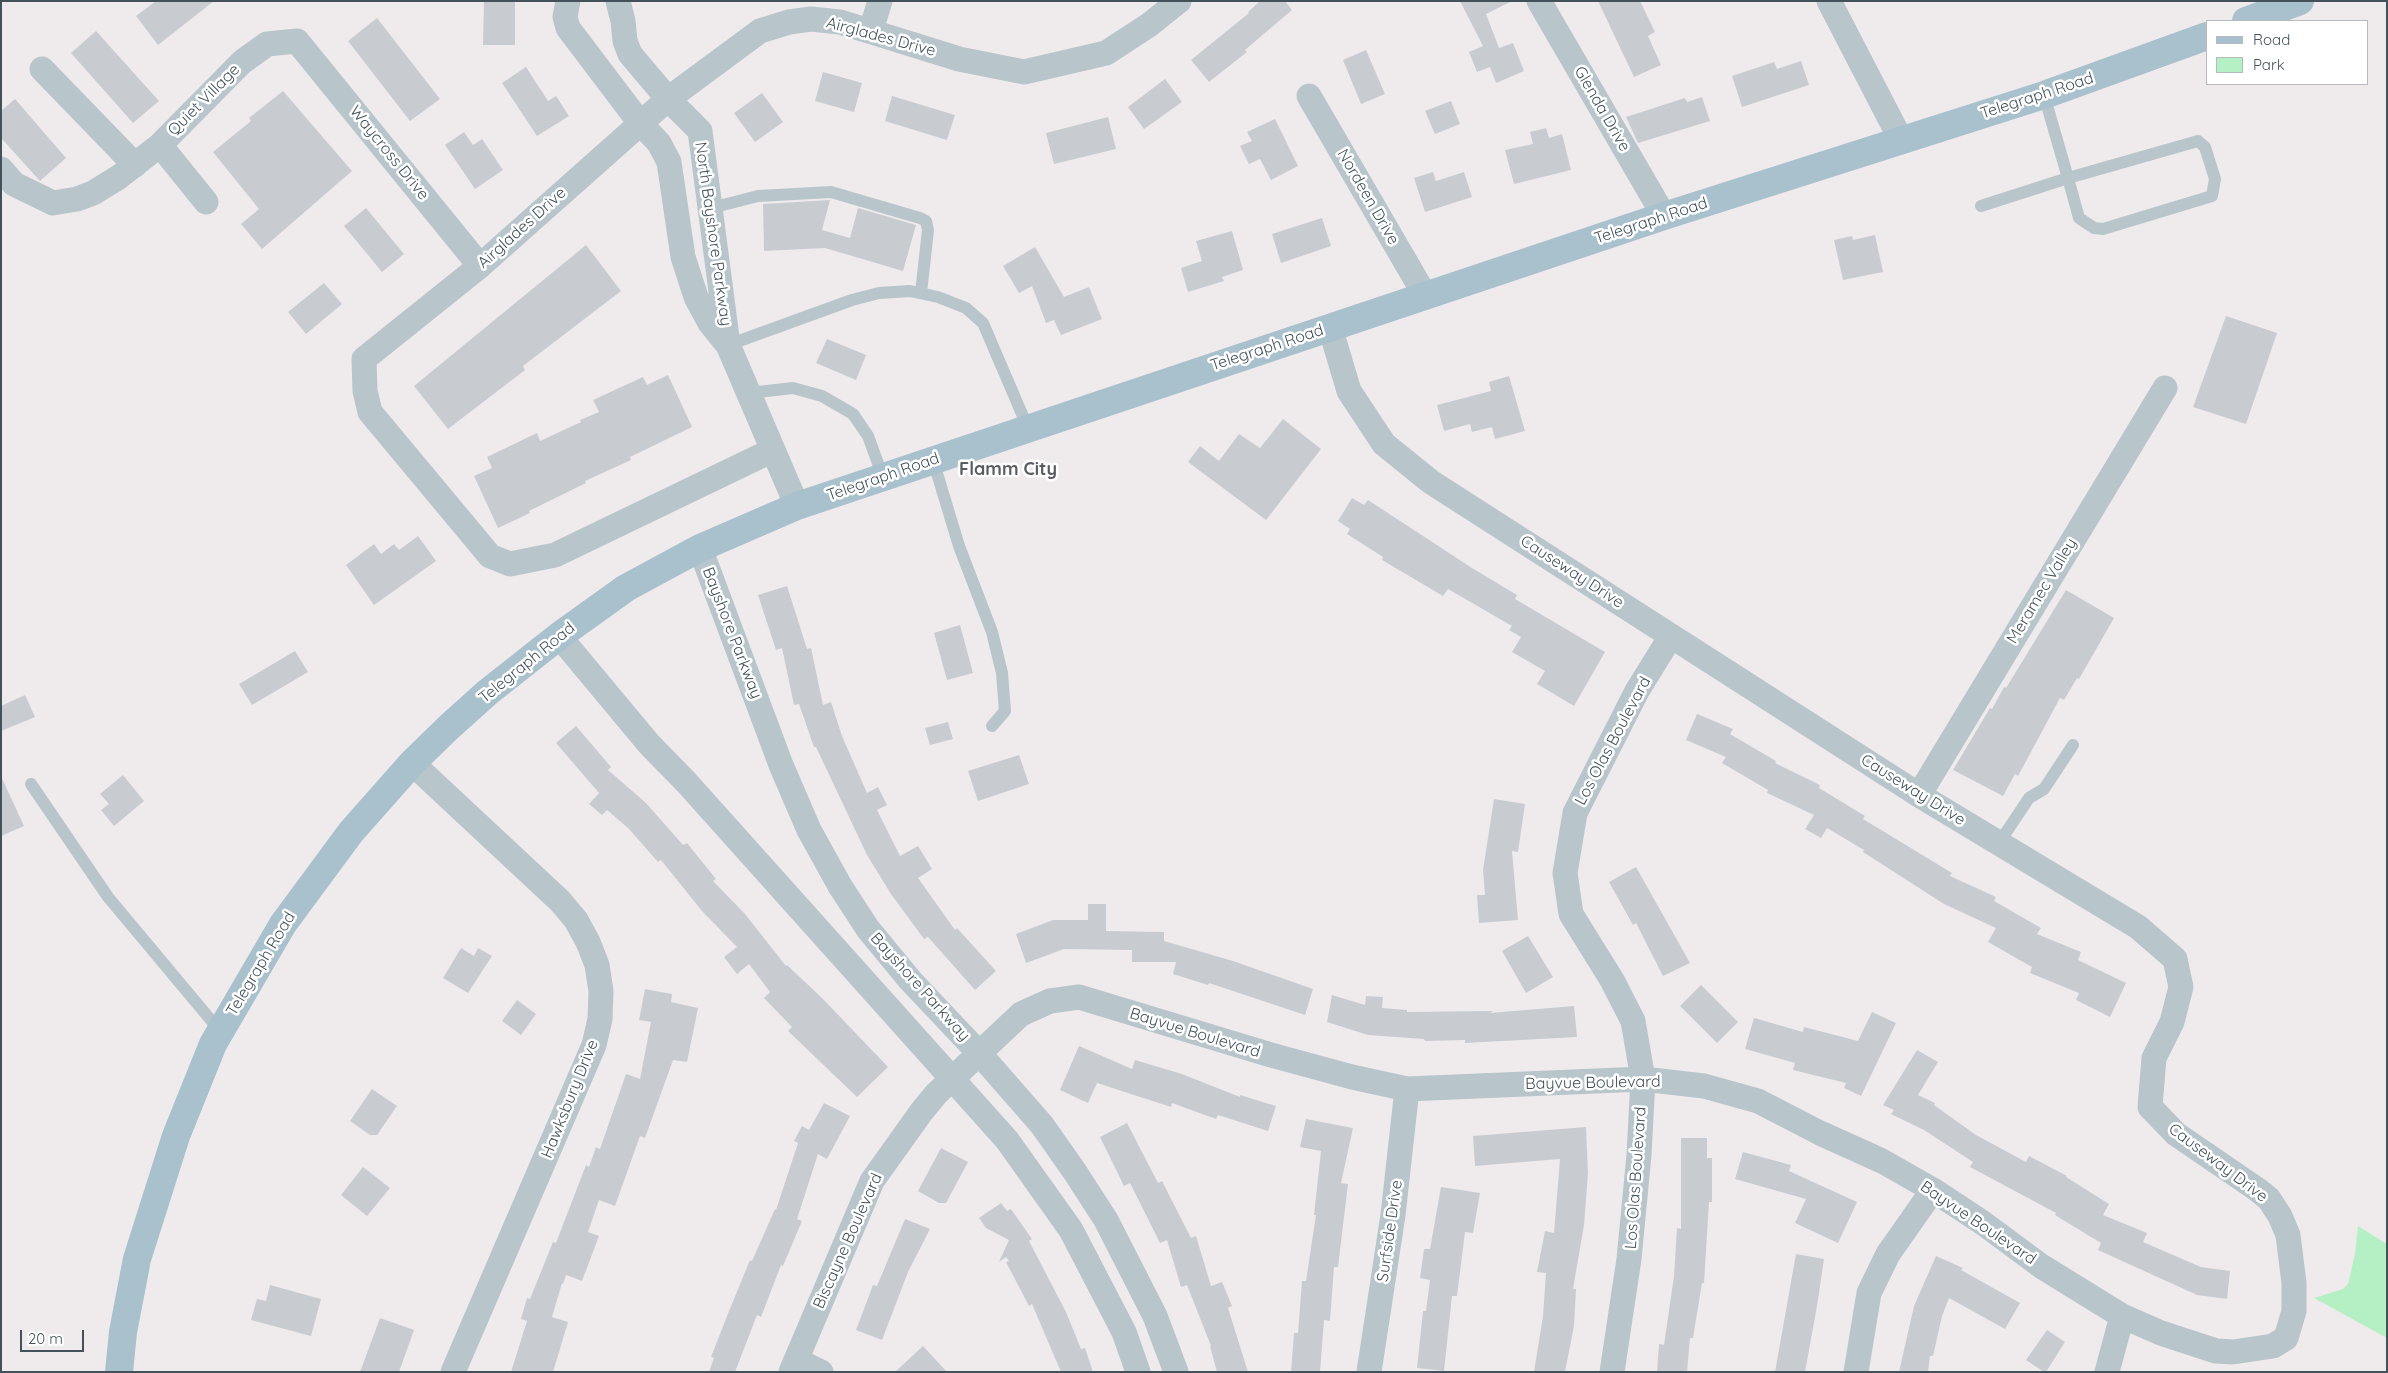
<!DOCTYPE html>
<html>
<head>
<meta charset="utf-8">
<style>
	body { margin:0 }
	#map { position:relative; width:2388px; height:1373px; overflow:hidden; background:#efebec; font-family:Quicksand,sans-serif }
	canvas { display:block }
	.frame { position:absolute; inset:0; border:2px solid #43525a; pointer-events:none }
	.legend { position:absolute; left:2206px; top:20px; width:162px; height:65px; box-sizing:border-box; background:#fff; border:1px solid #b4babd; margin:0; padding:6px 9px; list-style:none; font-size:15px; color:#43525a }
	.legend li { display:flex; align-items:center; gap:10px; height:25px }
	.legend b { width:25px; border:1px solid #b4babd }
	.scale { position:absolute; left:20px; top:1330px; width:64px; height:22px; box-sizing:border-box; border:2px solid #43525a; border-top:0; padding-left:6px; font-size:15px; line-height:18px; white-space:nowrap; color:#43525a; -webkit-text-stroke:4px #fff; paint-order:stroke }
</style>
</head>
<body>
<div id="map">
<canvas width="2388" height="1373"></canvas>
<div class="frame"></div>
<ul class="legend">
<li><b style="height:6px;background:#a9c0cd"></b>Road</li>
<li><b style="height:14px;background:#b5f0c4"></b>Park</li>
</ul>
<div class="scale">20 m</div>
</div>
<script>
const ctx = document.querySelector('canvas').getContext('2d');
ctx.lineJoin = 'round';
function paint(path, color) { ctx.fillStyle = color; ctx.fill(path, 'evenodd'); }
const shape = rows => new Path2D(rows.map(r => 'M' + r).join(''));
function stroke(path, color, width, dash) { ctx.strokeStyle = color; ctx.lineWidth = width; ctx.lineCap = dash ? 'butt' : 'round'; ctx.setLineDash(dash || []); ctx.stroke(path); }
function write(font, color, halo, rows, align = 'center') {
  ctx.font = font + ' Quicksand,sans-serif'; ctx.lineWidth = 5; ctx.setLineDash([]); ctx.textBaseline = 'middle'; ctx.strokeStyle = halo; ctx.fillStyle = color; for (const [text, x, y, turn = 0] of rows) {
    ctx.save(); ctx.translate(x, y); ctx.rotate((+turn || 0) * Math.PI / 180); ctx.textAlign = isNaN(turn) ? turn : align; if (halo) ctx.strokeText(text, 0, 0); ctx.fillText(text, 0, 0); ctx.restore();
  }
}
const green = shape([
	[2358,1226,2387,1244,2387,1338,2314,1298,2343,1289,2348,1284,2355,1254]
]);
const building = shape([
	[156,1,214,1,158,45,136,16],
	[484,1,515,1,515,45,483,45],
	[1260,1,1285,1,1292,10,1245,50,1247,52,1209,82,1191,60,1249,13,1248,12],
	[1460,1,1512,1,1486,14,1499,48,1513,43,1524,71,1496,83,1490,67,1477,72,1469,52,1483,46],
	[1598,1,1640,1,1655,32,1648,36,1661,65,1634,77],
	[377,18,440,99,410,121,348,41],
	[96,31,159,101,133,123,71,53],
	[1366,50,1385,94,1361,104,1343,60],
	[1801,61,1809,85,1742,107,1732,76,1774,62,1777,69],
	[526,67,548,101,556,96,569,116,537,136,502,83],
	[823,72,862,83,854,112,815,101],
	[1165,79,1182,102,1144,129,1128,107],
	[283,91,352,171,262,249,241,224,259,209,213,152,251,121,249,118],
	[762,93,783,122,755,142,734,113],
	[892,96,955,115,947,140,885,121],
	[1702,97,1710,121,1638,143,1626,117,1685,98,1687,102],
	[15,99,66,158,40,181,1,138,1,111],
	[1451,101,1460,124,1435,134,1425,111],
	[1108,117,1116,149,1054,164,1046,133],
	[1275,119,1298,166,1271,180,1260,159,1249,164,1240,146,1252,141,1247,132],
	[1546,128,1549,138,1562,134,1571,170,1514,184,1505,150,1533,144,1530,132],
	[464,132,473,145,482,139,503,170,475,189,445,145],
	[1433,172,1436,181,1464,172,1472,197,1425,212,1414,178],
	[830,200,822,230,850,238,858,208,916,225,903,271,825,248,764,251,763,204],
	[366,208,404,254,382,272,344,226],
	[1322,218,1331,246,1281,263,1272,234],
	[1232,231,1243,270,1222,277,1224,281,1188,292,1181,268,1202,261,1196,241],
	[1875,235,1883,272,1843,280,1834,240,1852,236,1853,240],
	[586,245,621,291,523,366,525,370,448,429,414,386],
	[1035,247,1064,297,1089,287,1102,319,1061,335,1054,320,1046,323,1032,286,1019,293,1003,266],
	[324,283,342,304,306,334,288,312],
	[2226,316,2277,333,2246,424,2193,407],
	[827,339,866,355,856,380,816,363],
	[668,375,692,427,630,457,631,460,585,481,586,483,529,511,530,513,498,528,474,476,492,468,487,457,537,433,540,441,581,422,580,420,599,412,593,400,643,377,647,385],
	[1509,376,1525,431,1495,439,1492,427,1472,432,1470,424,1444,431,1437,405,1491,391,1489,382],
	[1283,419,1321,449,1266,520,1188,462,1200,446,1219,461,1239,434,1260,448],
	[1352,498,1364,505,1368,500,1472,568,1517,595,1515,599,1605,652,1574,706,1537,684,1545,671,1512,652,1521,637,1509,630,1512,626,1448,589,1443,596,1382,560,1383,557,1347,534,1350,529,1338,521],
	[418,536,436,561,374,605,346,565,374,544,381,554,394,544,399,550],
	[787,586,807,649,811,648,823,705,831,702,842,736,867,793,878,787,887,805,877,810,900,856,918,846,932,869,918,878,955,930,957,928,996,971,975,990,928,937,924,939,891,894,867,855,816,747,814,747,799,704,794,705,782,648,776,650,758,595],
	[2066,590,2114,618,2079,679,2077,678,2064,700,2060,698,2018,776,2015,774,2003,796,1953,770,1990,708,1992,709,2004,687,2006,688],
	[960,625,973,673,947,680,934,633],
	[295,651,308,672,252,705,239,684],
	[25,695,35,717,1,731,1,706],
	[1697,714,1733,729,1730,734,1776,761,1775,763,1820,785,1819,788,1865,816,1863,819,1952,873,1950,876,1996,897,1994,901,2041,928,2037,934,2081,952,2078,960,2126,983,2110,1017,2076,1000,2079,993,2030,973,2032,967,1988,942,1996,928,1944,904,1863,852,1864,850,1827,828,1821,838,1805,829,1814,815,1767,793,1768,790,1722,763,1726,757,1686,740],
	[948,722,953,739,930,745,925,728],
	[576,726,611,767,608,770,646,803,683,845,687,843,716,879,713,881,745,914,786,966,787,965,822,998,888,1067,857,1097,788,1031,792,1027,764,998,770,992,749,964,737,974,724,957,737,947,702,911,661,860,658,862,629,829,607,810,602,815,589,804,599,793,556,743],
	[1019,755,1029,784,978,801,968,771],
	[123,775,144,801,114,826,101,810,109,804,100,794],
	[1,776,24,826,1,836],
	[1494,799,1525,804,1518,852,1512,851,1518,920,1479,923,1477,895,1485,895,1483,870],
	[1636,867,1690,963,1663,976,1636,923,1633,925,1609,882],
	[1088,904,1106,904,1106,931,1164,932,1164,941,1233,961,1313,989,1305,1015,1209,983,1208,985,1173,974,1176,962,1132,962,1132,950,1064,949,1026,963,1016,934,1053,920,1088,920],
	[1528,936,1553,977,1526,993,1502,951],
	[461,948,474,956,478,948,492,956,468,993,443,978],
	[1701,985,1738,1022,1717,1043,1680,1006],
	[645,989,672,994,671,1002,698,1008,687,1062,673,1060,645,1138,640,1136,615,1206,599,1200,588,1232,599,1236,582,1281,566,1275,563,1284,562,1283,552,1317,568,1322,553,1372,511,1372,527,1321,521,1319,527,1298,530,1299,553,1242,556,1243,586,1165,589,1167,596,1147,600,1149,626,1074,640,1079,651,1022,639,1020],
	[1332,995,1365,1005,1366,996,1383,997,1382,1008,1407,1010,1407,1012,1493,1011,1490,1013,1574,1006,1577,1037,1465,1043,1465,1040,1425,1041,1424,1039,1368,1035,1327,1022],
	[517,1000,536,1014,521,1035,502,1021],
	[1872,1012,1896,1023,1861,1096,1844,1088,1846,1083,1793,1070,1795,1063,1745,1049,1754,1018,1803,1032,1804,1027,1858,1041],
	[1079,1046,1132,1069,1135,1060,1182,1074,1240,1097,1240,1095,1276,1106,1268,1131,1218,1115,1216,1119,1172,1103,1171,1107,1097,1083,1088,1103,1060,1090],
	[1917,1050,1938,1062,1918,1095,1935,1103,1934,1105,1976,1135,2026,1162,2029,1156,2067,1176,2066,1177,2109,1204,2103,1215,2147,1233,2143,1242,2201,1267,2230,1271,2227,1299,2197,1295,2098,1250,2101,1243,2055,1215,2056,1213,1970,1167,1973,1162,1924,1130,1891,1114,1894,1110,1883,1105],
	[372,1089,397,1106,377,1135,370,1135,350,1121],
	[824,1103,850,1116,827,1159,818,1154,797,1219,802,1221,783,1266,781,1265,761,1317,757,1315,735,1372,709,1372,714,1358,711,1357,729,1311,750,1260,752,1261,775,1209,776,1210,798,1143,794,1141,802,1126,809,1130],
	[1306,1119,1353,1128,1341,1183,1348,1184,1338,1267,1334,1267,1330,1321,1324,1320,1320,1372,1291,1372,1294,1333,1298,1333,1302,1281,1306,1281,1316,1215,1314,1215,1321,1151,1300,1147],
	[1127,1123,1158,1183,1162,1181,1191,1238,1196,1236,1211,1286,1222,1282,1232,1306,1228,1308,1248,1372,1217,1372,1210,1346,1211,1346,1187,1285,1181,1287,1167,1240,1160,1243,1130,1183,1124,1186,1100,1137],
	[1586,1127,1588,1173,1584,1225,1573,1289,1576,1289,1574,1326,1565,1372,1534,1372,1543,1316,1546,1273,1537,1272,1545,1231,1554,1233,1560,1159,1475,1166,1473,1136],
	[1681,1138,1707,1138,1707,1158,1712,1158,1712,1202,1709,1202,1704,1283,1702,1283,1693,1338,1690,1338,1687,1372,1657,1372,1659,1344,1664,1345,1674,1276,1677,1228,1681,1229],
	[941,1148,968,1162,946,1203,939,1203,918,1191],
	[1743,1152,1791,1165,1789,1171,1857,1202,1838,1243,1795,1223,1806,1199,1735,1179],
	[363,1167,390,1188,367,1216,341,1195],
	[1441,1187,1480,1193,1473,1233,1465,1232,1457,1296,1452,1296,1444,1371,1417,1368,1423,1311,1426,1311,1430,1280,1420,1278,1424,1249,1430,1249],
	[1001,1203,1007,1211,1011,1209,1032,1239,1029,1241,1066,1312,1081,1349,1085,1348,1093,1372,1061,1372,1032,1304,1029,1306,1006,1262,1009,1261,1006,1257,999,1262,1009,1240,986,1228,979,1218],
	[905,1219,930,1229,908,1272,882,1340,856,1330,873,1285,877,1286],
	[1796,1254,1824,1259,1817,1306,1805,1372,1775,1372],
	[1936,1256,1963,1268,1961,1270,2020,1303,2005,1329,1949,1298,1942,1316,1933,1356,1930,1356,1928,1372,1899,1372,1914,1306],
	[270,1285,321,1299,311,1336,251,1320,257,1299,266,1301],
	[380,1318,414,1330,399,1372,360,1372],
	[2047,1330,2065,1342,2046,1372,2044,1372,2026,1360],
	[923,1346,947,1372,895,1372]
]);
const service = shape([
	[1981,206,2068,178,2079,218,2094,228,2103,229,2212,196,2215,179,2205,147,2198,141,2068,178,2044,95],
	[711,208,758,196,831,192,920,218,926,221,928,230,921,293],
	[728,345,852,300,879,293,910,291,938,297,966,308,983,323,1028,428],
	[749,393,793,388,822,396,853,414,868,436,883,477],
	[933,460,959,546,992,632,1002,673,1005,711,992,726],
	[31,784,108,897,220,1031],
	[1999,843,2029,798,2044,789,2073,745]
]);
const minor = shape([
	[568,1,565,17,568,28,640,123,659,143,669,162,683,257,696,297,710,323,726,343],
	[618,1,623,21,625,41,630,54,668,99,700,131,728,345,797,506],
	[1539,1,1664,216],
	[1829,1,1901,140],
	[871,30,880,1],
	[42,69,135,165],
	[1309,96,1426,297],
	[160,145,206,202],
	[1,169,14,184,53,203,77,199,93,193,119,177,160,145,242,62,267,44,297,41,480,266],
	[773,450,555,555,510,564,490,556,370,412,365,391,364,359,480,266,668,99,760,31,789,22,811,19,840,22,959,59,1024,72,1106,53,1149,25,1179,1],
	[700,548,781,765,809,830,840,886,868,929,910,980,979,1053,1042,1125,1075,1172,1106,1220,1155,1316,1176,1372],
	[559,636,649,744,687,783,1007,1140,1071,1230,1124,1332,1138,1372],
	[412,763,560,901,576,920,588,942,597,965,601,991,600,1019,594,1045,453,1372],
	[1919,795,2165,388],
	[796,1360,821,1372],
	[791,1372,872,1181,922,1111,936,1094,1021,1014,1050,1001,1079,997,1271,1055,1352,1077,1407,1089,1643,1079,1704,1086,1758,1101,1820,1133,1882,1161,1933,1190,1983,1223,2041,1266,2122,1316,2161,1333,2216,1351,2233,1352,2273,1346,2286,1338,2294,1311,2294,1283,2288,1235,2280,1216,2269,1199,2258,1190,2176,1134,2150,1107,2154,1058,2172,1022,2181,987,2175,959,2138,927,1919,795,1431,482,1384,444,1349,391,1330,327],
	[1369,1372,1393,1215,1407,1089],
	[1612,1372,1629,1259,1639,1155,1643,1079,1633,1021,1612,980,1571,914,1565,873,1575,813,1637,691,1671,636],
	[1856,1372,1869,1293,1888,1254,1933,1190],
	[2107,1372,2122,1316]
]);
const primary = shape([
	[2246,21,2300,1],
	[119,1372,123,1332,137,1259,176,1136,213,1044,283,924,351,832,412,763,449,727,488,692,559,636,626,588,700,548,797,506,1664,216,2044,95,2207,36]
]);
const streetNames = [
	["Airglades Drive",881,37,15],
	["Telegraph Road",2037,96,-18],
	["Quiet Village",204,100,-45],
	["Glenda Drive",1602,109,60],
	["Waycross Drive",389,153,51],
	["Nordeen Drive",1368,197,60],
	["Telegraph Road",1651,221,-18],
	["Airglades Drive",522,228,-42],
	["North Bayshore Parkway",713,234,82],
	["Telegraph Road",1267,348,-18],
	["Telegraph Road",883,477,-19],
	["Causeway Drive",1572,572,33],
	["Meramec Valley",2042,591,-59],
	["Bayshore Parkway",732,633,69],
	["Telegraph Road",527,663,-39],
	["Los Olas Boulevard",1613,741,-62],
	["Causeway Drive",1913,790,32],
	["Telegraph Road",261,964,-59],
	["Bayshore Parkway",920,987,48],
	["Bayvue Boulevard",1195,1033,17],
	["Bayvue Boulevard",1593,1083,-1],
	["Hawksbury Drive",570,1099,-68],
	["Causeway Drive",2218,1163,37],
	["Los Olas Boulevard",1636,1178,-86],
	["Bayvue Boulevard",1978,1223,34],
	["Surfside Drive",1390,1231,-82],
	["Biscayne Boulevard",848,1241,-66]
];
const neighbourhoodNames = [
	["Flamm City",1008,470]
];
paint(green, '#b5f0c4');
paint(building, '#c8ccd1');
stroke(service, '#b8c6cc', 12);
stroke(minor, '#b8c6cc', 25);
stroke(primary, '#a9c0cd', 28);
write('16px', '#43525a', '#fff', streetNames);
write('bold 18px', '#585d61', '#fff', neighbourhoodNames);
</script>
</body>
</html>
